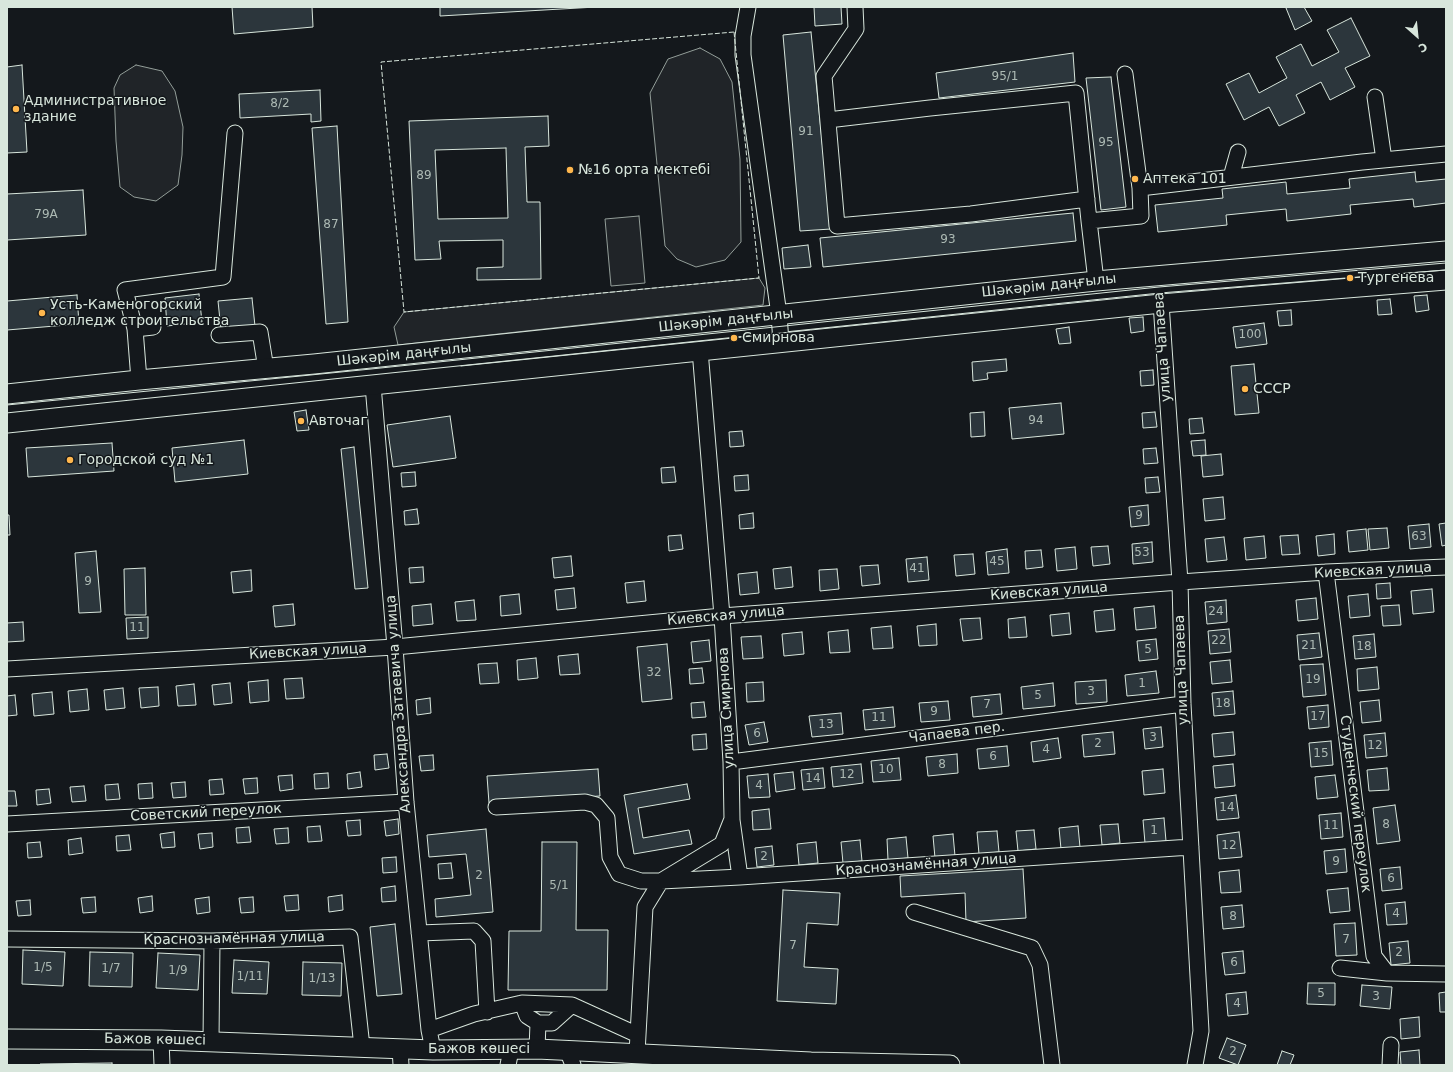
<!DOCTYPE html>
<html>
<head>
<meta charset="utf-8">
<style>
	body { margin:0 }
	#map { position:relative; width:1453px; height:1072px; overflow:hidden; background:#14181c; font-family:"DejaVu Sans",sans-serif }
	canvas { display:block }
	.frame { position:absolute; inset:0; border:8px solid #d8e6dc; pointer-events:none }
	.north { position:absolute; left:1397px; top:16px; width:40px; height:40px; -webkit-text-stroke:3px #14181c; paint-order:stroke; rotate:153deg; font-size:11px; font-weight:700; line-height:16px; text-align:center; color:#d8e6dc }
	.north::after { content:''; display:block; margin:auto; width:14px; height:18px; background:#d8e6dc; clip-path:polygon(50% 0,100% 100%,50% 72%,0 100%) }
</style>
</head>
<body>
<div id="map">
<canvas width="1453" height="1072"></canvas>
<div class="frame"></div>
<div class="north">С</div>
</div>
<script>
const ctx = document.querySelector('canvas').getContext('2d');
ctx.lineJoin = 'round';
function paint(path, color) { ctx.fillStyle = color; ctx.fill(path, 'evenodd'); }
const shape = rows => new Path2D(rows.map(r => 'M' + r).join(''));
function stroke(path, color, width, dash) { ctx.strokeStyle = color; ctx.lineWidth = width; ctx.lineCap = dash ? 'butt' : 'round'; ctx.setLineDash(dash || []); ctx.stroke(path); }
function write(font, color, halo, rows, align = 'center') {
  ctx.font = font + ' "DejaVu Sans",sans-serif'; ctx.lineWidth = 3; ctx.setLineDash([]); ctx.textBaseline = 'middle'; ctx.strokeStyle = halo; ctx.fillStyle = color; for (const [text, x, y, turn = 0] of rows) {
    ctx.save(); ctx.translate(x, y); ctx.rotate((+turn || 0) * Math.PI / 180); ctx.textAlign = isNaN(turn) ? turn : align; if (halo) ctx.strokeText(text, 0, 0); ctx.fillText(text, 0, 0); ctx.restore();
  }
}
const green = shape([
	[700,48,720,59,732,82,740,159,741,242,725,260,696,267,677,259,665,246,650,93,668,59,700,48],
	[136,65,162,71,175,91,183,127,182,155,178,185,156,201,134,197,120,187,116,141,114,88,120,75,136,65],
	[639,216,645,283,611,286,605,219,639,216],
	[759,278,765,288,763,305,398,345,394,327,404,312,759,278]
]);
const building = shape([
	[232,7,312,7,313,27,234,34,232,7],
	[440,7,596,7,440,16,440,7],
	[814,7,841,7,842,24,815,26,814,7],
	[1289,7,1304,7,1312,21,1295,30,1286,8,1289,7],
	[1351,18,1370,56,1345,68,1355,87,1330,100,1321,82,1296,95,1305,113,1279,126,1269,107,1244,120,1226,84,1249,73,1259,93,1287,78,1276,57,1301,44,1312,66,1339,52,1327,30,1351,18],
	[811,32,831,229,800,231,783,35,811,32],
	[1073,53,1075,82,939,98,936,73,1073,53],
	[22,65,27,152,7,153,7,67,22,65],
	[1111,77,1126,207,1101,210,1086,78,1111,77],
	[320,90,321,121,311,122,311,114,240,118,239,94,320,90],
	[548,116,549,146,525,147,527,202,540,202,541,279,477,280,477,268,503,267,503,240,439,241,441,259,415,260,409,121,548,116],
	[506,148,508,218,438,219,435,150,506,148],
	[337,126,348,322,326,324,312,128,337,126],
	[1415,172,1416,182,1446,179,1446,203,1414,207,1413,199,1350,205,1351,214,1287,221,1286,209,1226,215,1227,225,1158,232,1155,205,1223,198,1222,189,1286,182,1287,194,1350,188,1349,179,1415,172],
	[83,190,86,235,7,240,7,194,83,190],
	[1073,213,1076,241,823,267,820,238,1073,213],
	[808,245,811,267,784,269,782,248,808,245],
	[199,294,202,322,167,326,165,298,199,294],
	[77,295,79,324,7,330,7,301,77,295],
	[1427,295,1429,310,1416,312,1414,296,1427,295],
	[252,298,255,326,221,330,218,301,252,298],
	[1390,299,1392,314,1378,315,1377,300,1390,299],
	[1291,310,1292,325,1279,326,1277,311,1291,310],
	[1143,317,1144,331,1131,333,1129,318,1143,317],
	[1264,323,1267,344,1236,348,1233,327,1264,323],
	[1069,327,1071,343,1059,344,1056,329,1069,327],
	[1006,359,1007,371,987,373,988,379,973,381,972,362,1006,359],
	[1254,364,1259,413,1235,415,1231,366,1254,364],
	[1153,370,1154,385,1141,386,1140,371,1153,370],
	[1061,403,1064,434,1012,439,1009,408,1061,403],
	[306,410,309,430,297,431,294,412,306,410],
	[984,412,985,436,971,437,970,413,984,412],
	[1155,412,1157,427,1143,428,1142,413,1155,412],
	[450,416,456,458,393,467,387,425,450,416],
	[1202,418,1204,433,1190,434,1189,419,1202,418],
	[742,431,744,446,730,447,729,432,742,431],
	[244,440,248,474,175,482,172,448,244,440],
	[1205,440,1206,455,1193,456,1191,441,1205,440],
	[112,443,114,471,28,477,26,448,112,443],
	[354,447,368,588,355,589,341,449,354,447],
	[1156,448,1158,463,1144,464,1143,449,1156,448],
	[1221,454,1223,475,1203,477,1201,456,1221,454],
	[674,467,676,482,662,483,661,468,674,467],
	[415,472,416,486,402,487,401,473,415,472],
	[748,475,749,490,735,491,734,476,748,475],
	[1158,477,1160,492,1146,493,1145,478,1158,477],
	[1223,497,1225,519,1205,521,1203,499,1223,497],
	[1148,505,1149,525,1131,527,1129,507,1148,505],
	[417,509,419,524,405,525,404,511,417,509],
	[753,513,754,528,740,529,739,515,753,513],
	[7,515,9,515,10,535,7,535,7,515],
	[1446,523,1446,545,1442,546,1439,524,1446,523],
	[1429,524,1431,547,1410,549,1408,526,1429,524],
	[1387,528,1389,548,1370,550,1368,529,1387,528],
	[1366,529,1368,550,1349,552,1347,531,1366,529],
	[1334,534,1335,554,1318,556,1316,536,1334,534],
	[681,535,683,549,669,551,668,536,681,535],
	[1298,535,1300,554,1282,555,1280,536,1298,535],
	[1264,536,1266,558,1246,560,1244,538,1264,536],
	[1224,537,1227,560,1207,562,1205,539,1224,537],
	[1152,542,1153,562,1133,564,1132,544,1152,542],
	[1108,546,1110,564,1093,566,1091,547,1108,546],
	[1075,547,1077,569,1057,571,1055,549,1075,547],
	[1007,549,1009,573,988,575,986,552,1007,549],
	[1041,550,1043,567,1026,569,1025,551,1041,550],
	[96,551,101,612,79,613,75,553,96,551],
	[973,554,975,574,956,576,954,555,973,554],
	[571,556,573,576,554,578,552,558,571,556],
	[927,557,929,580,908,582,906,559,927,557],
	[878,565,880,584,862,586,860,566,878,565],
	[423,567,424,582,410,583,409,568,423,567],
	[791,567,793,587,775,589,773,569,791,567],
	[145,568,146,615,125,615,124,569,145,568],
	[837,569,839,589,820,591,819,570,837,569],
	[251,570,252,591,233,593,231,572,251,570],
	[757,572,759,593,740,595,738,574,757,572],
	[644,581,646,601,627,603,625,583,644,581],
	[1390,583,1391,598,1377,599,1376,584,1390,583],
	[574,588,576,608,557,610,555,590,574,588],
	[1432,589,1434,612,1413,614,1411,591,1432,589],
	[519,594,521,614,501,616,500,596,519,594],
	[1368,594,1370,616,1350,618,1348,596,1368,594],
	[1316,598,1318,619,1298,621,1296,600,1316,598],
	[474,600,476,620,457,621,455,602,474,600],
	[1226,600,1227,622,1207,624,1205,602,1226,600],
	[293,604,295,625,275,627,273,606,293,604],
	[431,604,433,624,413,626,412,606,431,604],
	[1399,605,1401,625,1383,626,1381,606,1399,605],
	[1154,606,1156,628,1136,630,1134,608,1154,606],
	[1113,609,1115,630,1096,632,1094,611,1113,609],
	[1069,613,1071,634,1052,636,1050,615,1069,613],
	[148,617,148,638,127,639,126,618,148,617],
	[1025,617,1027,637,1009,638,1008,619,1025,617],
	[980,618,982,639,963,641,960,619,980,618],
	[23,622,24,641,7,642,7,623,23,622],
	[936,624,937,645,919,646,917,626,936,624],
	[891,626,893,648,873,649,871,628,891,626],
	[1229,629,1231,652,1210,654,1208,631,1229,629],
	[848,630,850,652,830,653,828,632,848,630],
	[802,632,804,654,784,656,782,634,802,632],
	[1319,633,1322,657,1299,660,1297,635,1319,633],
	[1374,634,1376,657,1355,659,1353,636,1374,634],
	[761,636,763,658,743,659,741,637,761,636],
	[1156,639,1158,659,1139,661,1137,641,1156,639],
	[709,640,711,661,693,663,691,642,709,640],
	[667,644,672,699,642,702,637,647,667,644],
	[578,654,580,674,560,675,558,656,578,654],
	[536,658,538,678,518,680,517,660,536,658],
	[1230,660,1232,682,1212,684,1210,662,1230,660],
	[497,663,499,683,480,684,478,664,497,663],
	[1323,664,1326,695,1303,697,1300,665,1323,664],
	[1377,667,1379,689,1358,691,1357,669,1377,667],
	[702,668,704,683,690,684,689,669,702,668],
	[1156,671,1159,693,1127,696,1125,675,1156,671],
	[302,678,304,698,286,699,284,679,302,678],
	[268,680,269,701,250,703,248,682,268,680],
	[1106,680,1107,702,1076,704,1075,682,1106,680],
	[763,682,764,701,747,702,746,683,763,682],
	[230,683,232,703,214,705,212,685,230,683],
	[1053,683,1055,706,1023,709,1021,687,1053,683],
	[194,684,196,705,178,706,176,686,194,684],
	[158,687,159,706,141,708,139,688,158,687],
	[123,688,125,708,106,710,104,690,123,688],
	[87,689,89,710,70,712,68,691,87,689],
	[1233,691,1235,714,1214,716,1212,693,1233,691],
	[52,692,54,714,34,716,32,694,52,692],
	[1000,694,1002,714,973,717,971,697,1000,694],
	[15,695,17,715,7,716,7,696,15,695],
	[430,698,431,713,417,715,416,700,430,698],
	[1379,700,1381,721,1362,723,1360,702,1379,700],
	[948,701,950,720,921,722,919,703,948,701],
	[704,702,706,717,692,718,691,703,704,702],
	[1328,705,1329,727,1309,729,1307,707,1328,705],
	[893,707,895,727,865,730,863,710,893,707],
	[841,713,843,734,812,737,809,716,841,713],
	[764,722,768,742,749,745,745,725,764,722],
	[1161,727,1163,747,1145,749,1143,729,1161,727],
	[1113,732,1115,754,1084,757,1082,735,1113,732],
	[1233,732,1235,755,1214,757,1212,734,1233,732],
	[1385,733,1387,756,1366,758,1364,735,1385,733],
	[706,734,707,749,693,750,692,735,706,734],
	[1058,738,1061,758,1033,762,1031,742,1058,738],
	[1331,741,1333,765,1311,767,1309,743,1331,741],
	[1007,746,1009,766,979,769,977,749,1007,746],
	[387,754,389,768,375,770,374,755,387,754],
	[957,754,958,773,928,776,926,757,957,754],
	[433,755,434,770,421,771,419,756,433,755],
	[899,758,901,780,873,782,871,761,899,758],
	[861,764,863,783,833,787,831,767,861,764],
	[1233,764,1235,786,1215,788,1213,766,1233,764],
	[823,768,825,788,803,790,801,770,823,768],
	[1387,768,1389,790,1369,791,1367,770,1387,768],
	[598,769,600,796,489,803,487,776,598,769],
	[1163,769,1165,793,1144,795,1142,771,1163,769],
	[360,772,362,787,348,789,347,774,360,772],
	[793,772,795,789,776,792,774,774,793,772],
	[328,773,329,788,315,789,314,774,328,773],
	[768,774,770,797,749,798,747,776,768,774],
	[292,775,293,789,280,791,278,776,292,775],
	[1335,775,1338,797,1317,799,1315,777,1335,775],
	[257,778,258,793,245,794,243,779,257,778],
	[222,779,224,794,210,795,209,780,222,779],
	[185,782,186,797,173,798,171,783,185,782],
	[152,783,153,798,139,799,138,784,152,783],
	[118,784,120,799,106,800,105,785,118,784],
	[687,784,690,799,638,808,643,838,689,830,692,844,634,854,624,795,687,784],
	[84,786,86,801,72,802,70,787,84,786],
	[49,789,51,803,37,805,36,790,49,789],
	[7,791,15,791,17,806,7,806,7,791],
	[1236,795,1239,818,1217,820,1215,798,1236,795],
	[1395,805,1400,841,1377,844,1373,808,1395,805],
	[769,809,771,829,753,830,752,811,769,809],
	[1341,813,1343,837,1321,839,1319,815,1341,813],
	[1164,818,1166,841,1145,843,1143,820,1164,818],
	[398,819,399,834,386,836,384,821,398,819],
	[360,820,361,835,348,836,346,821,360,820],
	[1118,824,1120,843,1102,845,1100,825,1118,824],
	[320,826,322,841,308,842,307,827,320,826],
	[1078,826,1080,847,1061,849,1059,828,1078,826],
	[249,827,251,842,237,843,236,828,249,827],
	[288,828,289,843,276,844,274,829,288,828],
	[486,829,493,912,436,917,435,899,471,895,466,854,429,857,427,835,486,829],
	[1034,830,1036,849,1018,851,1016,831,1034,830],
	[997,831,999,852,979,854,977,832,997,831],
	[174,832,175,847,162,848,160,834,174,832],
	[1239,832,1242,857,1219,859,1217,835,1239,832],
	[212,833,213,847,200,849,198,834,212,833],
	[953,834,955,856,935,858,933,836,953,834],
	[129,835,131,850,117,851,116,836,129,835],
	[906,837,908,858,888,860,887,839,906,837],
	[81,838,83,853,69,855,68,840,81,838],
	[860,840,862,861,843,863,841,842,860,840],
	[40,842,42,857,28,858,27,843,40,842],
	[542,842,577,842,576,930,608,930,607,990,508,990,509,931,541,931,542,842],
	[816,842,818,863,799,865,797,844,816,842],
	[772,846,774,865,757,867,755,848,772,846],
	[1345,849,1347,872,1326,874,1324,851,1345,849],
	[396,857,397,872,383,873,382,858,396,857],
	[451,863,453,878,439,879,438,864,451,863],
	[1400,867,1402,889,1382,891,1380,869,1400,867],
	[1023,869,1026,918,966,922,965,893,901,897,900,876,1023,869],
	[1239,870,1241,892,1221,893,1219,872,1239,870],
	[395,886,396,901,382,902,381,888,395,886],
	[1348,888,1350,911,1330,913,1327,890,1348,888],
	[783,890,840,893,838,925,807,923,804,967,838,969,836,1004,777,1001,783,890],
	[298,895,299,910,286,911,284,896,298,895],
	[342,895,343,910,329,912,328,897,342,895],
	[152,896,153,911,140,913,138,898,152,896],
	[95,897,96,912,83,913,81,898,95,897],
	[209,897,210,912,197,914,195,899,209,897],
	[253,897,254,912,241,913,239,898,253,897],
	[30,900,31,915,18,916,16,901,30,900],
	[1405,902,1407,924,1387,925,1385,904,1405,902],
	[1242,905,1244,927,1223,929,1221,907,1242,905],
	[1355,923,1357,955,1336,956,1334,924,1355,923],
	[395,924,402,994,377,996,370,927,395,924],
	[1408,941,1410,963,1391,965,1389,943,1408,941],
	[23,950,65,952,63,986,22,984,23,950],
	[1243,951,1245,973,1225,975,1222,953,1243,951],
	[90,952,133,953,132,987,89,986,90,952],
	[158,953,200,955,198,990,156,988,158,953],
	[234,960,269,962,267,994,232,993,234,960],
	[303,962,342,963,341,996,302,995,303,962],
	[1308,983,1335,983,1335,1005,1307,1004,1308,983],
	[1362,985,1392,987,1390,1009,1360,1006,1362,985],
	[1246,992,1248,1014,1228,1016,1226,994,1246,992],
	[1446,992,1446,1012,1440,1012,1439,993,1446,992],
	[1419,1017,1420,1037,1401,1039,1400,1019,1419,1017],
	[1227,1038,1246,1045,1238,1065,1219,1058,1227,1038],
	[1419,1050,1420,1065,1401,1065,1400,1052,1419,1050],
	[1282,1051,1294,1055,1290,1065,1277,1065,1282,1051],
	[112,1063,112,1065,40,1065,40,1064,112,1063]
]);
const minor = shape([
	[748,7,743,36,743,55,779,315,781,342],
	[855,7,856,29,824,76,837,226,971,214,1087,199],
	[1125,74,1140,188],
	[1375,97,1384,160],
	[828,120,930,108,1076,93,1089,221],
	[1231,177,1238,152],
	[1096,281,1089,221,1141,216,1140,188,1362,162,1446,154],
	[1161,303,1180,582,1183,704,1201,1031,1195,1065],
	[135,329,125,290,223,277,235,133],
	[219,335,260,332,266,369],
	[139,380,135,329,153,327],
	[373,385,395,647,406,802,429,1030,433,1050],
	[1326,572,1374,956,1387,973,1446,974],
	[7,669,395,647,722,616,1180,582,1326,572,1446,567],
	[731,762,1183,704],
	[496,807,585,802,596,805,607,818,610,857,619,874,641,881,661,881,740,877,1191,847],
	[732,820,740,877],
	[7,824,406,802],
	[914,912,1032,948,1040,965,1052,1065],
	[419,933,474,931,483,941,487,1012],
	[7,939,212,941,350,937,362,1047],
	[1340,968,1387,973],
	[522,1003,527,1016,538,1023,552,1023,572,1005],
	[429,1030,474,1014,522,1003,572,1005,638,1035],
	[161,1040,162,1065],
	[211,1041,212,941],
	[400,1048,401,1065],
	[537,1049,538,1023],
	[567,1050,573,1065],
	[637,1053,645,907,661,881,722,844,732,819,731,762,722,616,700,350],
	[508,1065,511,1050],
	[1390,1065,1391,1045]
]);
const major = shape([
	[7,394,139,380,314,364,1096,281,1446,251],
	[7,423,1161,303,1446,280],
	[7,1039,161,1040,433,1050,537,1049,811,1062,950,1065]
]);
const tram = shape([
	[461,366,1160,294,1446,270],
	[7,405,371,369,1159,287,1446,263]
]);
const fence = shape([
	[734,32,759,278,404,312,381,62,734,32]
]);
const markers = [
	[16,109,4,"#ffb74d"],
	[570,170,4,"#ffb74d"],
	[1135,179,4,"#ffb74d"],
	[1350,278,4,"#ffb74d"],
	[42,313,4,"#ffb74d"],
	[734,338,4,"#ffb74d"],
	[1245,389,4,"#ffb74d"],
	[301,421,4,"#ffb74d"],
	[70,460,4,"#ffb74d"]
];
const numberNames = [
	["95/1",1005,77],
	["8/2",280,104],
	["91",806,132],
	["95",1106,143],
	["89",424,176],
	["79А",46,215],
	["87",331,225],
	["93",948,240],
	["100",1250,335],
	["94",1036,421],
	["9",1139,516],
	["63",1419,537],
	["53",1142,553],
	["45",997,562],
	["41",917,569],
	["9",88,582],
	["24",1216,612],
	["11",137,628],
	["22",1219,641],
	["21",1309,646],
	["18",1364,647],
	["5",1148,650],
	["32",654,673],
	["19",1313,680],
	["1",1142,684],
	["3",1091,692],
	["5",1038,696],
	["18",1223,704],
	["7",987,705],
	["9",934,712],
	["17",1318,717],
	["11",879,718],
	["13",826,725],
	["6",757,734],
	["3",1153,738],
	["2",1098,744],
	["12",1375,746],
	["4",1046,750],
	["15",1321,754],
	["6",993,757],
	["8",942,765],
	["10",886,770],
	["12",847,775],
	["14",813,779],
	["4",759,786],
	["14",1227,808],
	["8",1386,825],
	["11",1331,826],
	["1",1154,831],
	["12",1229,846],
	["2",764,857],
	["9",1336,862],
	["2",479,876],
	["6",1391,879],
	["5/1",559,886],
	["4",1396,914],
	["8",1233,917],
	["7",1346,940],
	["7",793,946],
	["2",1399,953],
	["6",1234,963],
	["1/5",43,968],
	["1/7",111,969],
	["1/9",178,971],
	["1/11",250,977],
	["1/13",322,979],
	["5",1321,994],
	["3",1376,997],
	["4",1237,1004],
	["2",1233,1052]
];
const poiNames = [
	["Административное",24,101],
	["здание",24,117],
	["№16 орта мектебі",578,170],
	["Аптека 101",1143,179],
	["Тургенева",1358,278],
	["Усть-Каменогорский",50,305],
	["колледж строительства",50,321],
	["Смирнова",742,338],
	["СССР",1253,389],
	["Авточаг",309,421],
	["Городской суд №1",78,460]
];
const streetNames = [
	["Шәкәрім даңғылы",1049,286,-6],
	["Шәкәрім даңғылы",726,321,-6],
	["улица Чапаева",1163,347,-94],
	["Шәкәрім даңғылы",404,355,-6],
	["Киевская улица",1373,571,-3],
	["Киевская улица",1049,592,-4],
	["Киевская улица",726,616,-5],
	["Киевская улица",308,652,-3],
	["улица Чапаева",1182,670,-92],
	["Александра Затаевича улица",399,704,-94],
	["улица Смирнова",727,708,-93],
	["Чапаева пер.",957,733,-7],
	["Студенческий переулок",1355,804,83],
	["Советский переулок",206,813,-3],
	["Краснознамённая улица",926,865,-4],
	["Краснознамённая улица",234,939,-1],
	["Бажов көшесі",155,1040,1],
	["Бажов көшесі",479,1049]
];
paint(green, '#202428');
stroke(green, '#939e99', 1);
paint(building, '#2c363c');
stroke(building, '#d8e6dc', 1);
stroke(minor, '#d8e6dc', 17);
stroke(major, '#d8e6dc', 21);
stroke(minor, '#14181c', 15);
stroke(major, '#14181c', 19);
stroke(tram, '#d8e6dc', 1);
stroke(fence, '#d8e6dc', 1, [5, 2]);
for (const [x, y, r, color] of markers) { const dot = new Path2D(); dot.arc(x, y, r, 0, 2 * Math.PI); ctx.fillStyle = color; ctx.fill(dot); stroke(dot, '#14181c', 1.5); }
write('12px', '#adbab4', null, numberNames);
write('14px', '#d8e6dc', '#14181c', poiNames, 'left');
write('14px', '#d8e6dc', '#14181c', streetNames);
</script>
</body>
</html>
